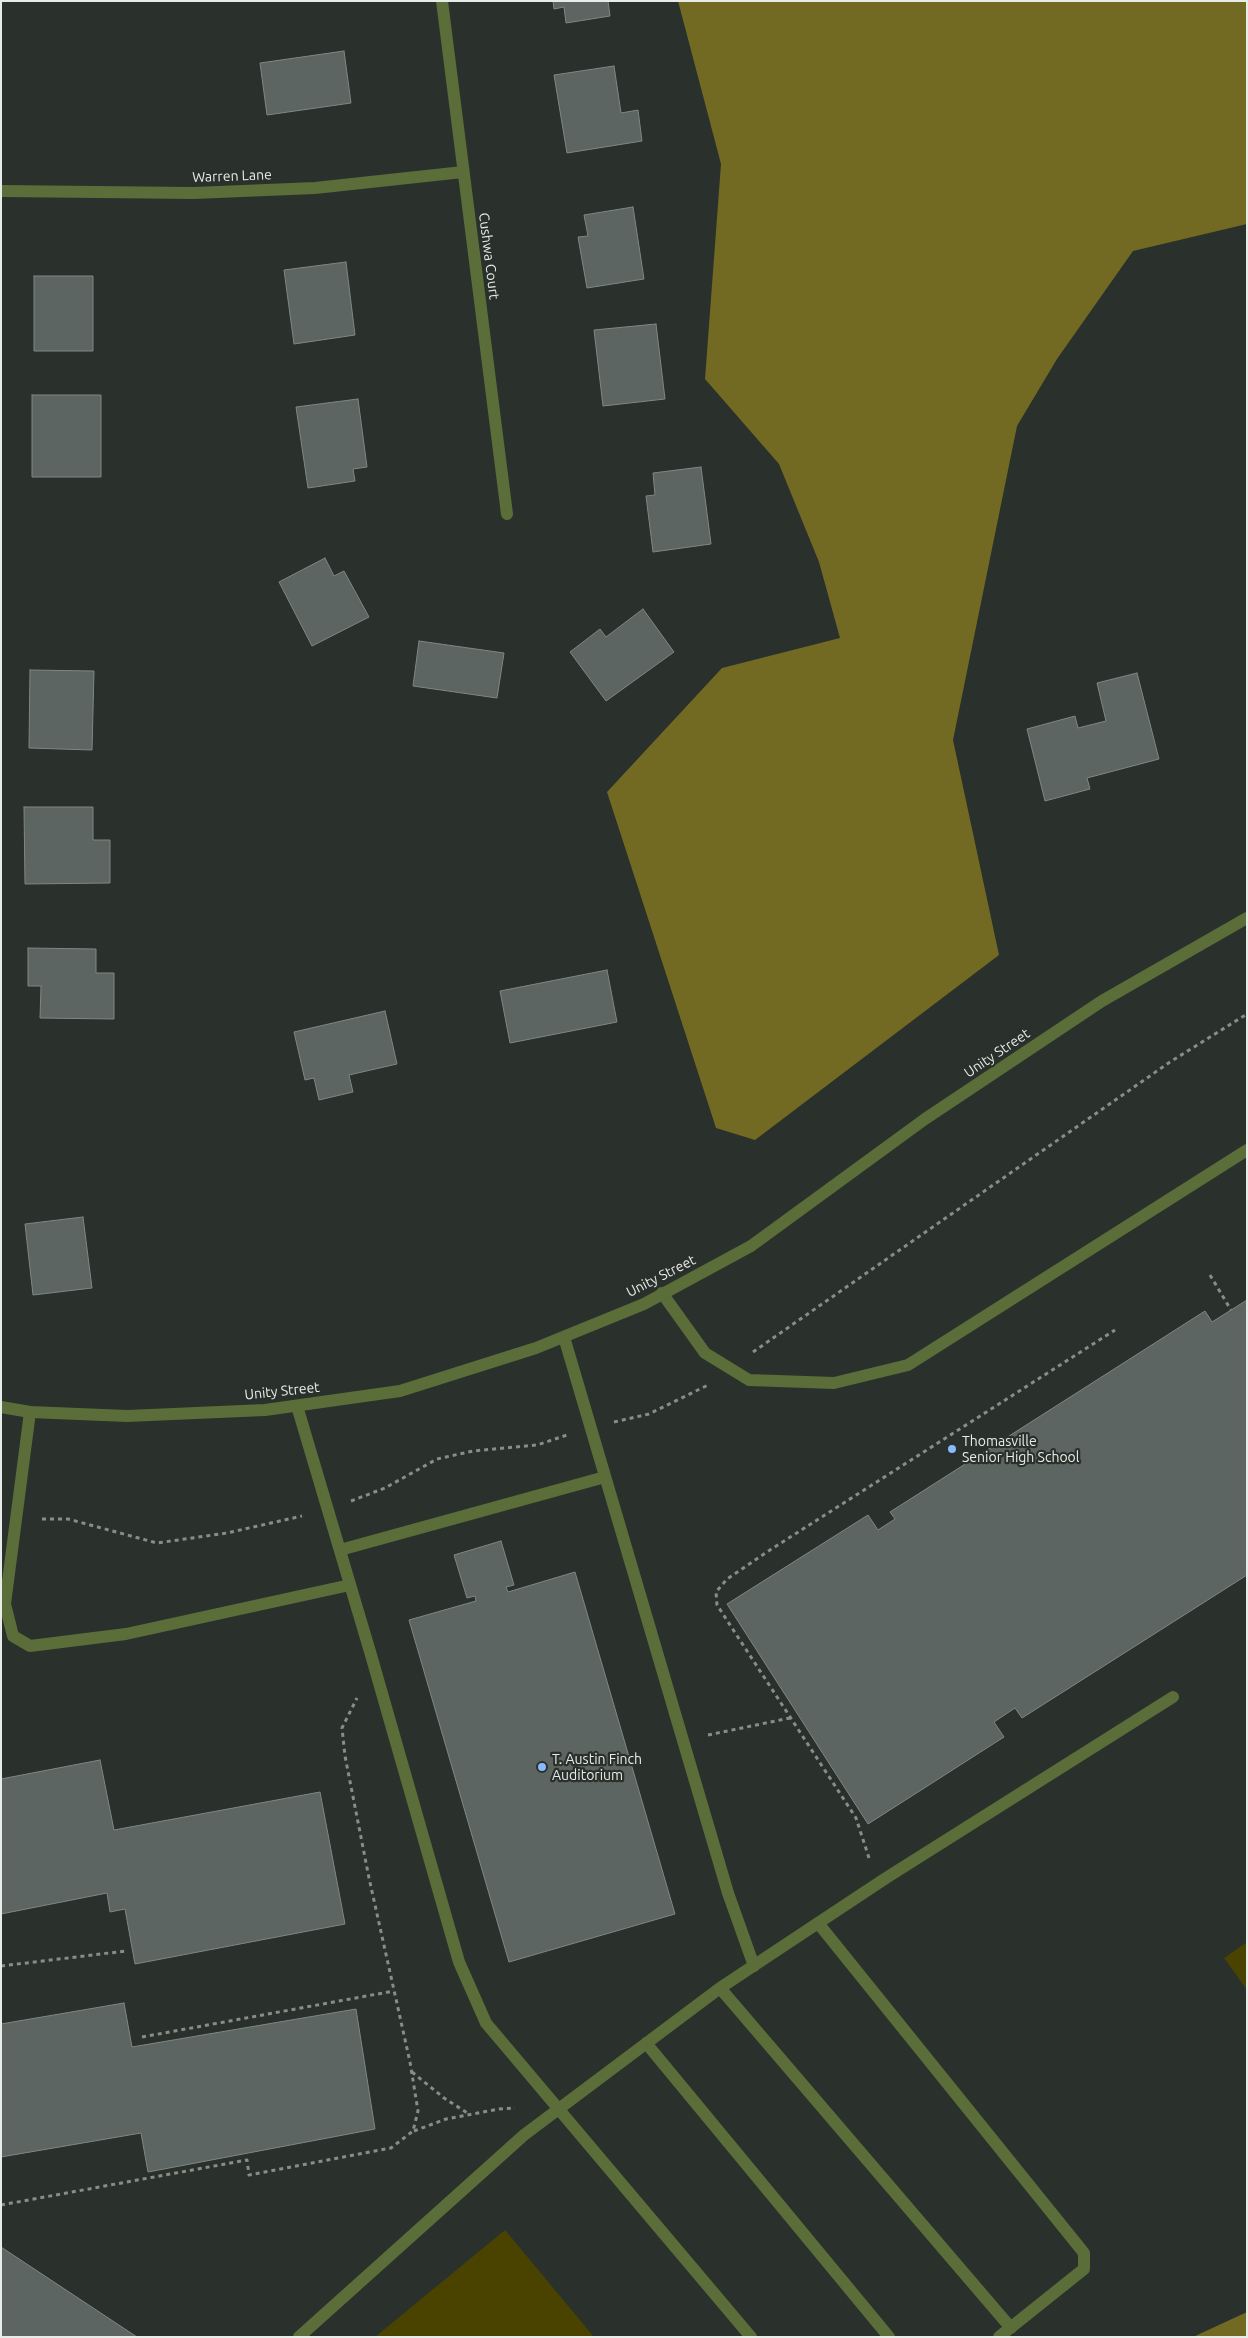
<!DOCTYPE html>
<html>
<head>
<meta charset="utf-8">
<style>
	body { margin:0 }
	#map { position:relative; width:1248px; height:2338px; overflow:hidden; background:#2a302b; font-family:Ubuntu,sans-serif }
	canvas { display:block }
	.frame { position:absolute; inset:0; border:2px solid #e8ece8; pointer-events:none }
</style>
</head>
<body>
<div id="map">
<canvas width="1248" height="2338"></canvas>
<div class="frame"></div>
</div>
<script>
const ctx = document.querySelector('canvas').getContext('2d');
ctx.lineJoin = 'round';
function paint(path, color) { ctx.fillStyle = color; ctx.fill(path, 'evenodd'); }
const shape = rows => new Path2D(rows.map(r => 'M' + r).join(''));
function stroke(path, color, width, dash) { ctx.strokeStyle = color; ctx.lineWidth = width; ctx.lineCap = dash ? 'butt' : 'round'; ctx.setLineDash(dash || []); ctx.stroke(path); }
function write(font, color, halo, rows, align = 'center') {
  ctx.font = font + ' Ubuntu,sans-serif'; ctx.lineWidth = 4.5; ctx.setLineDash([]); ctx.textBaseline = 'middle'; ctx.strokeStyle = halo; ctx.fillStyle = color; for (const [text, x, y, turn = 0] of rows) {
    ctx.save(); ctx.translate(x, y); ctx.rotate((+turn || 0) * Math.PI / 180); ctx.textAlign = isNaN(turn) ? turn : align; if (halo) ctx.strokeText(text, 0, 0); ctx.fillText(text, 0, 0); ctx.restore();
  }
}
const green = shape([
	[1247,1942,1247,1990,1224,1958],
	[505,2230,594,2337,375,2337]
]);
const forest = shape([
	[678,1,1247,1,1247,224,1133,251,1057,359,1017,426,953,740,999,955,755,1140,716,1128,607,792,722,668,840,638,819,562,779,464,705,379,721,164],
	[1247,2312,1247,2337,1193,2337]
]);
const building = shape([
	[553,1,608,1,610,16,566,23,564,7,554,9,553,1],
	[344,51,351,103,267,115,260,63,344,51],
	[614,66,621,113,638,110,642,141,567,153,554,75,614,66],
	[633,207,644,279,587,288,578,237,588,236,584,215,633,207],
	[346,262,355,335,294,344,284,270,346,262],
	[34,276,93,276,93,351,34,351,34,276],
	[656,324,665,399,603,406,594,330,656,324],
	[32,395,101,395,101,477,32,477,32,395],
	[358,399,367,467,353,469,355,481,308,488,296,407,358,399],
	[701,467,711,544,653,552,646,496,655,495,653,473,701,467],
	[325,558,334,576,344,571,369,617,312,646,279,582,325,558],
	[643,609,674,652,606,701,570,652,600,629,606,637,643,609],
	[419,641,504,653,497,698,413,686,419,641],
	[30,670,94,671,92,750,29,748,30,670],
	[1137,673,1159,759,1087,778,1090,789,1045,801,1027,729,1075,716,1078,728,1106,721,1097,683,1137,673],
	[24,807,93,807,93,840,110,840,110,883,25,884,24,807],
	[28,948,96,949,96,973,114,973,114,1019,40,1018,41,986,28,986,28,948],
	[607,970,617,1022,510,1043,500,991,607,970],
	[385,1011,397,1064,349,1075,353,1092,319,1100,314,1078,305,1080,294,1032,385,1011],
	[83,1217,92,1288,33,1295,25,1224,83,1217],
	[1247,1300,1247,1575,1022,1718,1015,1708,994,1722,1004,1737,868,1824,727,1604,868,1515,878,1530,895,1519,890,1512,1205,1311,1212,1322,1247,1300],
	[501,1541,514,1585,506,1587,508,1592,575,1572,675,1914,509,1962,409,1620,476,1601,475,1596,467,1598,454,1555,501,1541],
	[100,1760,114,1830,320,1792,345,1924,135,1964,125,1909,110,1912,107,1893,1,1914,1,1779,100,1760],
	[124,2003,132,2047,356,2009,375,2129,148,2172,141,2133,1,2157,1,2024,124,2003],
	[1,2247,137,2337,1,2337,1,2247]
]);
const path = shape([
	[1210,1275,1231,1310],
	[753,1352,1170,1062,1247,1014],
	[614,1422,649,1414,708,1385],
	[351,1501,385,1488,437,1459,473,1451,537,1445,567,1435],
	[42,1519,68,1519,157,1543,227,1533,302,1516],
	[708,1735,790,1718],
	[869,1858,856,1818,717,1605,716,1592,727,1579,770,1550,1115,1330],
	[1,1966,126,1951],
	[142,2037,394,1991],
	[412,2072,444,2098,469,2114],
	[414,2131,446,2119,499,2109,515,2108],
	[1,2205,247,2160,249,2175,391,2148,413,2131,418,2111,410,2062,369,1878,345,1756,342,1728,357,1698]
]);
const service = shape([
	[662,1293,705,1353,749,1380,834,1383,908,1365,1247,1150],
	[564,1337,728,1893,754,1966],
	[297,1406,371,1655,459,1962,486,2023,751,2337],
	[30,1412,5,1604,13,1636,30,1646,126,1634,350,1585],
	[340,1550,605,1477],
	[818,1923,1084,2253,1084,2269,999,2337],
	[720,1988,1011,2328],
	[646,2043,889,2337],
	[299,2337,524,2135,720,1988,886,1878,1173,1697]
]);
const minor = shape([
	[442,1,507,514],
	[1,191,194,193,315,188,463,172]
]);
const tertiary = shape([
	[1,1407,30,1412,127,1416,265,1410,400,1391,536,1348,644,1304,751,1246,925,1119,1102,1001,1247,918]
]);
const markers = [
	[952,1449,5,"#89bafc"],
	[542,1767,5,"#89bafc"]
];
const streetNames = [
	["Warren Lane",232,176,-2],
	["Cushwa Court",489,256,83],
	["Unity Street",997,1053,-34],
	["Unity Street",661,1276,-27],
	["Unity Street",282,1391,-6]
];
const poiNames = [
	["Thomasville",962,1441],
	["Senior High School",962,1457],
	["T. Austin Finch",552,1759],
	["Auditorium",552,1775]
];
paint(green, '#4a4300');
paint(forest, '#726a23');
paint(building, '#5c6562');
stroke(building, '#7e8884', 1);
stroke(path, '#888d88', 3, [4, 4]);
stroke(service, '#5b6d39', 12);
stroke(minor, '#5b6d39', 12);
stroke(tertiary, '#5b6d39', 12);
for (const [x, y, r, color] of markers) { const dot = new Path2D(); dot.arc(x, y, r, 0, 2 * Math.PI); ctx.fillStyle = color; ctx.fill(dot); stroke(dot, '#2a302b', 2); }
write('14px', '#e8ece8', '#2a302b', streetNames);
write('14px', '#e8ece8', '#2a302b', poiNames, 'left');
</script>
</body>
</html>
